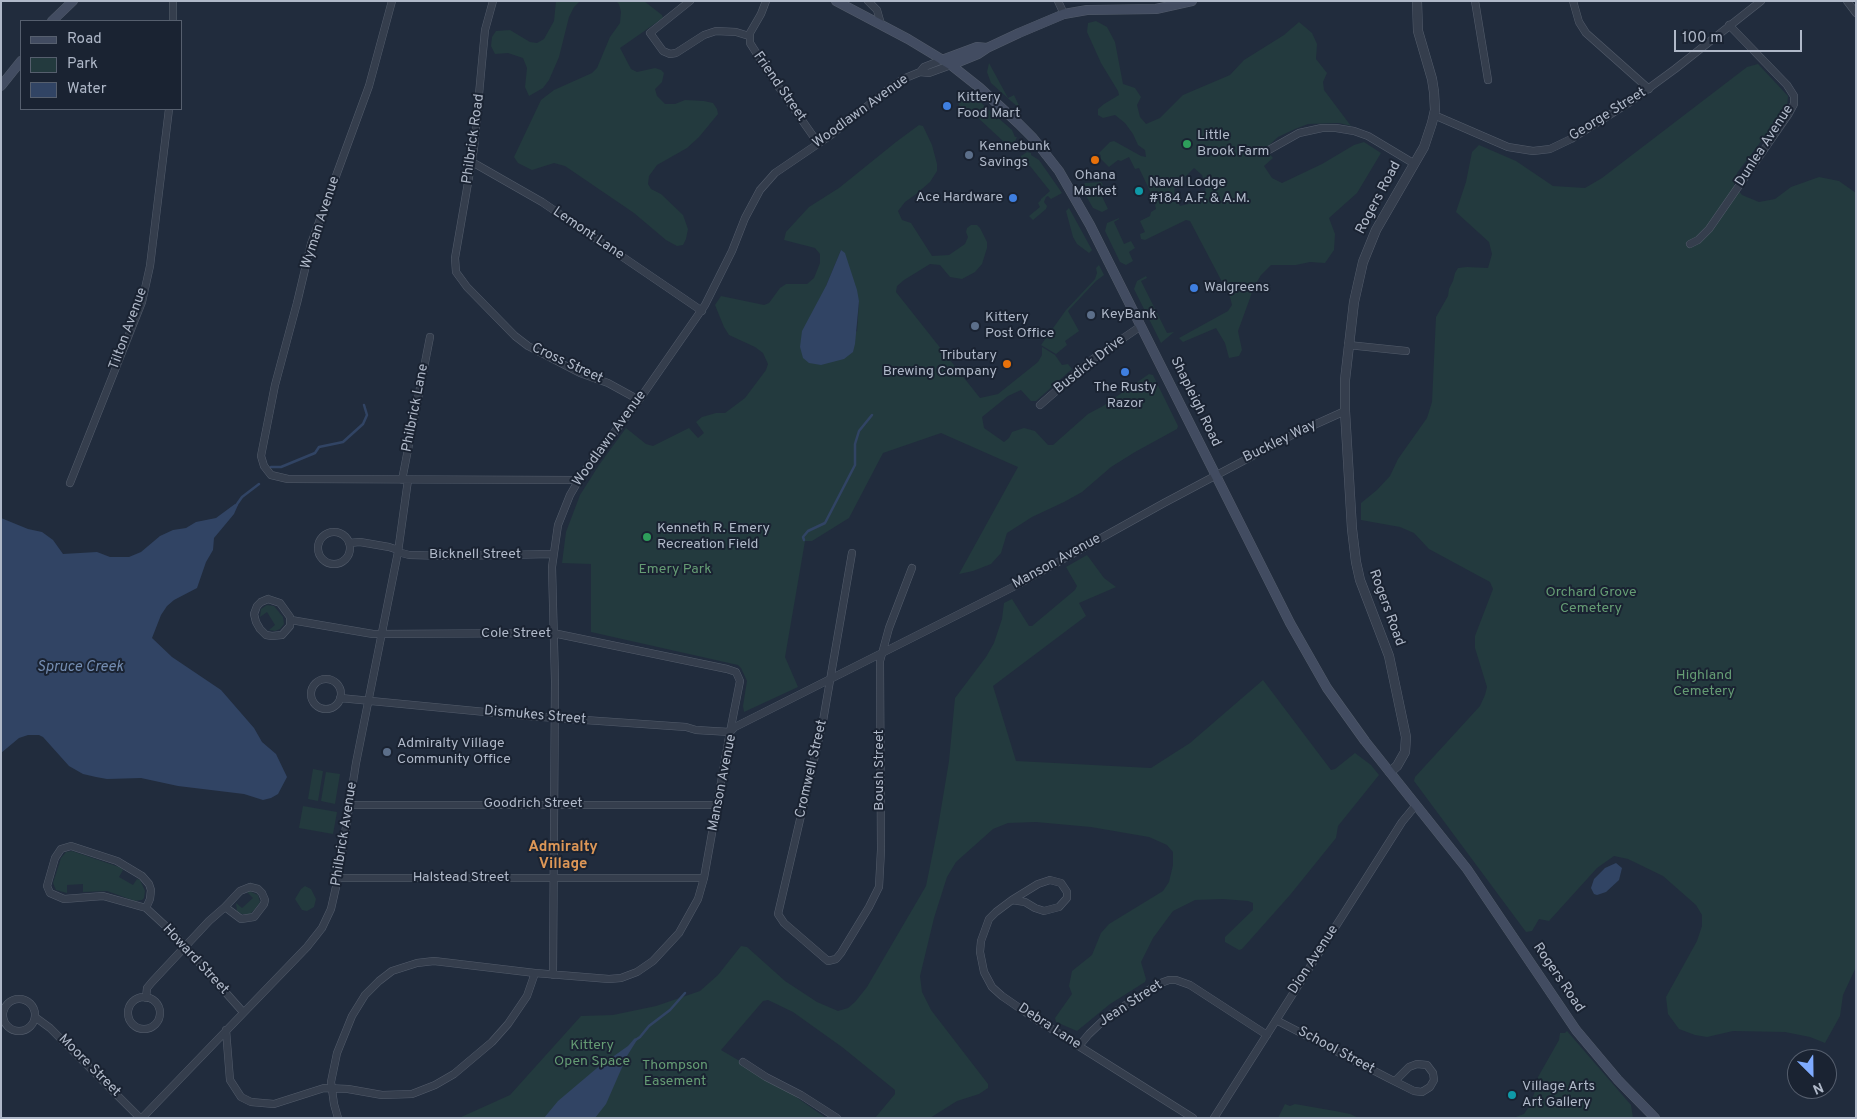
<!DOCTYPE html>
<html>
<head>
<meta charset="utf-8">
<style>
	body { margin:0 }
	#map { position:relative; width:1857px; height:1119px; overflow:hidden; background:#212c3d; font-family:Overpass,sans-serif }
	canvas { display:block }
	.frame { position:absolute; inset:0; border:2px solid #b0b9c9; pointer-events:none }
	.legend { position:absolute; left:20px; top:20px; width:162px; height:90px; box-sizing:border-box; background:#1a2332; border:1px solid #565f6e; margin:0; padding:6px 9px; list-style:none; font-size:15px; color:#b0b9c9 }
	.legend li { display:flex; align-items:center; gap:10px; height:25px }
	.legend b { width:25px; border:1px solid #565f6e }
	.north { position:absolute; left:1787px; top:1049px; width:50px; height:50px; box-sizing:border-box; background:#1a2332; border:1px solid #565f6e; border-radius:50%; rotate:157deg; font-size:14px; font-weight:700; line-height:20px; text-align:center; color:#b0b9c9 }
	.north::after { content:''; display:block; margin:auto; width:18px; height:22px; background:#7fabff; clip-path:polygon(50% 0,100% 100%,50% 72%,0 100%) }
	.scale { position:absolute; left:1674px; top:30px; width:128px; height:22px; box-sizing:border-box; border:2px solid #b0b9c9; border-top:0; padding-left:6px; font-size:15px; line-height:18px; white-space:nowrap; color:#b0b9c9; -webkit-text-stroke:4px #1a2332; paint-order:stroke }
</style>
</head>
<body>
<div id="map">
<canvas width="1857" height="1119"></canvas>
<div class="frame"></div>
<ul class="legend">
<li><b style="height:6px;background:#424c61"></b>Road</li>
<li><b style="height:14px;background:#233a3e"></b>Park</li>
<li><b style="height:14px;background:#314464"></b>Water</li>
</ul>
<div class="north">N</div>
<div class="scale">100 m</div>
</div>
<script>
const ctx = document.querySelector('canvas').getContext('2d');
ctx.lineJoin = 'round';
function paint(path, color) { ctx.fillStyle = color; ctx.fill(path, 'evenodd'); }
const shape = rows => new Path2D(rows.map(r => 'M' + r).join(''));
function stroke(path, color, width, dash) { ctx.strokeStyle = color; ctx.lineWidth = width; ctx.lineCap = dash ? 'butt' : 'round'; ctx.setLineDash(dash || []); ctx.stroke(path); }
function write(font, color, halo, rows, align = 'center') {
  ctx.font = font + ' Overpass,sans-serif'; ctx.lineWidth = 4; ctx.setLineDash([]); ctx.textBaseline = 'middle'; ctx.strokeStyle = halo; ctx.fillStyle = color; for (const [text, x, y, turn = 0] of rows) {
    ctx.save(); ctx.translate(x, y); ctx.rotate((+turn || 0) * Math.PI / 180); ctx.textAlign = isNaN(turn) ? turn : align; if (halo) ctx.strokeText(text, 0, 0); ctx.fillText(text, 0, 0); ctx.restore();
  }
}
const green = shape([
	[556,1,580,1,574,7,569,17,559,57,549,80,543,88,529,96,525,87,527,68,523,58,508,53,495,54,491,46,492,37,496,31,510,30,530,42,537,43,544,39,554,21],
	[616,1,644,1,662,15,663,18,620,48,631,69,637,72,655,68,661,70,664,73,662,82,655,89,657,96,665,104,675,104,685,100,704,101,713,103,717,109,718,114,699,137,687,148,657,165,649,176,648,184,651,189,661,194,683,215,688,229,686,239,683,245,677,246,666,240,634,213,565,166,554,163,532,170,518,163,514,157,541,100,554,90,592,73,597,68,610,37,620,23,621,12,619,4],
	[1096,21,1107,27,1115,42,1123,84,1135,88,1141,97,1137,105,1140,117,1146,124,1160,118,1183,95,1230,75,1244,60,1284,35,1299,22,1312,33,1317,44,1316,59,1327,73,1323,82,1324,90,1351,126,1339,123,1308,124,1295,129,1278,137,1265,149,1273,158,1264,166,1272,178,1282,183,1322,164,1354,145,1364,142,1381,153,1357,193,1329,218,1335,234,1334,250,1325,263,1310,262,1296,265,1271,265,1261,275,1254,287,1238,331,1242,350,1239,356,1229,358,1225,343,1216,328,1183,342,1179,338,1228,311,1232,305,1230,297,1190,221,1186,220,1145,240,1141,239,1140,234,1145,232,1140,221,1150,216,1151,212,1156,209,1155,205,1156,204,1139,168,1135,169,1129,157,1121,161,1118,160,1109,167,1100,158,1101,156,1099,153,1110,142,1114,141,1141,156,1146,157,1145,150,1138,145,1133,134,1125,123,1115,115,1103,118,1098,115,1098,109,1104,104,1119,95,1118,91,1101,63,1087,32,1088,23],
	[1194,168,1202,175,1206,186,1204,197,1200,201,1180,206,1174,195,1175,184,1186,176],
	[989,63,1008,98,1014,95,1021,110,991,83,987,72],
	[1758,64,1788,96,1787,107,1737,173,1734,185,1742,195,1759,202,1775,199,1791,187,1819,177,1839,181,1856,193,1856,967,1843,995,1840,1016,1825,1043,1810,1037,1785,1032,1733,1031,1707,1037,1695,1035,1679,1029,1668,1014,1666,997,1697,941,1702,926,1702,915,1696,905,1663,876,1628,859,1614,856,1597,868,1549,921,1539,919,1532,931,1526,932,1414,781,1415,777,1480,706,1485,695,1487,687,1475,648,1475,636,1493,589,1490,582,1429,549,1414,533,1400,527,1361,520,1361,503,1377,490,1390,476,1398,459,1427,418,1432,402,1436,317,1448,296,1449,289,1453,281,1455,273,1458,268,1467,267,1488,268,1492,254,1489,242,1456,212,1466,182,1472,152,1479,145,1516,161,1553,186,1585,188,1602,178,1747,67],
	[972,95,1012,130,1015,137,1017,137,1013,146,1010,147,1005,146,1004,142,975,115,965,115,958,103],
	[919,125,923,126,932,145,937,164,937,171,930,182,916,194,905,202,898,211,902,220,911,223,932,256,949,255,965,244,968,237,966,232,967,228,971,225,977,225,980,228,987,242,987,248,982,264,975,272,962,279,950,277,940,265,930,264,904,280,897,286,896,292,980,398,998,394,1038,362,1042,355,1042,347,1055,355,1062,365,1068,364,1072,369,1036,401,1031,401,1021,390,1008,396,982,417,984,428,1004,442,1009,438,1012,432,1024,428,1035,431,1048,445,1053,445,1088,414,1103,406,1149,374,1153,375,1178,426,1177,429,1135,452,1111,467,1082,492,1064,502,1032,517,1007,533,1001,553,991,564,973,571,959,574,1018,467,941,433,883,453,849,518,812,541,802,541,805,541,785,657,798,687,744,712,743,706,747,681,741,668,738,665,591,632,591,564,562,563,566,532,580,495,599,465,626,428,646,444,653,446,689,428,698,438,704,433,696,422,702,417,716,413,725,413,745,398,766,370,768,364,763,353,755,347,729,335,724,327,715,305,721,296,764,305,769,303,780,288,786,284,807,284,814,278,820,263,820,254,815,248,784,240,786,232,809,207,839,188,896,142],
	[841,250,859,301,857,332,826,286],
	[1027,152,1031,153,1031,155,1039,160,1062,193,1051,199,1048,196,1046,197,1044,202,1047,206,1046,209,1033,220,1029,216,1040,207,1038,203,1041,200,1041,199,1050,191,1030,166,1025,166,1021,161,1021,156],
	[1101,182,1103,185,1098,188,1108,209,1102,212,1093,208,1081,187,1085,183],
	[1069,208,1092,250,1089,253,1077,244,1073,237,1066,211],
	[1119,218,1119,219,1114,222,1124,244,1131,241,1135,248,1129,252,1133,261,1126,265,1120,262,1105,231,1107,223],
	[1099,265,1104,275,1096,281,1068,311,1079,331,1065,341,1067,345,1056,354,1041,345,1066,310,1095,279,1097,273,1096,268],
	[1146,276,1147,278,1141,281,1167,333,1174,332,1161,343,1134,289,1137,281],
	[1087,555,1104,578,1116,587,1079,603,1086,616,993,686,1016,761,1151,768,1190,743,1263,680,1331,770,1335,769,1355,753,1371,765,1379,775,1338,826,1336,838,1290,895,1242,949,1239,950,1225,942,1225,937,1253,910,1253,903,1248,901,1223,899,1195,900,1173,911,1153,938,1141,962,1146,979,1145,982,1110,1004,1077,1031,1056,1022,1055,1018,1072,994,1069,986,1072,971,1092,955,1101,933,1109,924,1163,891,1169,882,1173,865,1173,852,1167,845,1149,837,1091,827,1036,822,1008,823,993,829,956,862,947,877,934,918,920,976,922,992,931,1010,988,1084,988,1088,979,1094,957,1101,930,1118,875,1118,895,1094,895,1090,842,1047,793,1012,768,1000,763,1001,721,1050,772,1080,826,1118,459,1118,510,1095,581,1016,613,1015,656,1006,700,991,718,975,741,946,747,947,785,981,817,1002,838,1011,848,1008,855,1002,867,987,926,886,938,827,949,761,955,698,986,657,994,643,1002,619,1004,603,1012,599,1029,626,1032,626,1075,590,1077,586,1066,567],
	[267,605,274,606,283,617,284,624,280,629,275,631,269,630,275,625,267,612,260,617,261,609],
	[313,769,323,771,318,801,308,799],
	[326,772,340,774,335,804,321,801],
	[303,806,337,812,333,834,299,828],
	[72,851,122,868,123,870,119,877,133,885,137,879,140,880,145,891,144,898,142,900,135,901,107,891,83,892,83,884,67,885,67,893,56,890,53,883,61,858,66,852],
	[305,886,311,889,316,899,314,907,307,911,302,910,295,899,301,889],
	[249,891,258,895,260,902,255,909,250,914,242,914,237,911,236,903,242,908,253,898,247,892],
	[1567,1031,1631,1105,1633,1118,1513,1118,1524,1114,1528,1108,1534,1094,1538,1077,1559,1040,1560,1033,1565,1033],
	[1285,1104,1290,1106,1295,1104,1335,1111,1350,1114,1359,1118,1278,1118]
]);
const water = shape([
	[841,250,845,253,857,290,859,301,855,344,853,352,844,359,821,365,809,363,803,358,800,347,802,331,826,286],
	[235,504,238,505,234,514,214,538,213,550,206,562,197,588,174,600,167,606,161,615,152,638,172,657,221,690,254,728,262,742,276,754,287,777,278,794,271,798,263,800,244,794,178,786,141,778,107,779,96,777,83,774,69,766,43,737,39,735,28,735,19,738,1,753,1,518,28,529,42,532,53,540,63,554,97,552,110,557,129,557,141,552,160,536,173,530,186,528,196,522,216,518],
	[1616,863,1622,868,1619,880,1606,892,1597,895,1594,894,1591,888,1594,879,1605,868],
	[635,1038,637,1040,627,1056,606,1104,595,1118,544,1118,558,1101,597,1068,628,1046]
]);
const stream = shape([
	[271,467,281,467,315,453,319,447,343,442,363,424,367,415,364,405],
	[235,507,242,497,259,484],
	[804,540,803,537,808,531,825,523,855,465,855,444,859,431,872,415],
	[634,1041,640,1037,649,1026,670,1010,685,993]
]);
const minor = shape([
	[392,1,369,86,311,244,297,303,275,385,261,456,264,466,271,475,288,479,578,480],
	[493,1,485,30,474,148,455,258,456,272,467,287,515,336,528,346,580,373,608,383,639,400],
	[690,1,650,33,663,51,670,54,676,53,704,35,716,31,736,32,749,36],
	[766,1,761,14,750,33,750,43,771,76,818,143],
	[868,1,877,10,881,24],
	[1058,1,1064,14],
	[1475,1,1488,80],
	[1573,1,1579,22,1586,33,1649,89],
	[1847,1,1856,13],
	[173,21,173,1],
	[920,72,929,73,951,65],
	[1434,115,1508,147,1533,151,1550,149,1571,139,1630,102,1675,69,1761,1],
	[1267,151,1299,133,1322,128,1336,128,1354,131,1368,136,1413,163],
	[472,162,542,202,702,311],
	[1690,244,1698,240,1709,229,1788,115,1794,104,1794,96,1787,85,1729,25],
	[1348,345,1406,351],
	[1040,405,1093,359,1141,326],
	[402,480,430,337],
	[70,483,142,302,150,266,169,109],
	'318 548a16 16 0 1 1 32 0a16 16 0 1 1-32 0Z',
	[349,543,360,542,389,547,398,550],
	[398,552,409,555,450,556,553,554],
	[852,553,823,721,778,914,784,923,828,961,836,959,841,953,869,907,879,887,881,850,880,661,889,628,912,568],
	[268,599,280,603,290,617,290,626,282,635,272,636,266,635,260,629,256,622,254,614,257,606,261,602,268,599],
	[291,620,373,634,553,633,727,669,736,672,740,681,730,732,696,730,686,727,527,716,340,698],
	'311 694a15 15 0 1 1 30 0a15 15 0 1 1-30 0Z',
	[348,805,717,805],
	[71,846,117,861,142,876,149,884,151,890,150,899,146,908,103,896,64,899,50,893,47,886,55,858,61,849,71,846],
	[338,878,704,878],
	[1050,880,1061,883,1067,892,1067,898,1059,907,1044,911,1035,908,1025,902,1012,900,1038,884,1050,880],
	[250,887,258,889,262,893,265,900,264,904,254,917,241,919,225,907,240,891,250,887],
	[1012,900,996,912,989,919,981,941,980,952,984,972,992,987,1002,996,1031,1016,1193,1118],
	[146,908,171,931,243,1012],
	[553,975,555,681,552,567,558,525,570,495,583,473,639,400,705,305,732,251,745,218,760,190,775,173,831,135,886,91,903,79,920,72,924,67,942,60],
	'128 1013a16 16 0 1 1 32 0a16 16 0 1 1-32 0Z',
	[146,998,147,988,152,982,209,921,225,907],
	'3 1015a16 16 0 1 1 32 0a16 16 0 1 1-32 0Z',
	[35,1017,50,1028,140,1118],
	[1276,1020,1388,1078,1414,1091,1422,1092,1430,1087,1434,1080,1433,1073,1427,1065,1417,1064,1409,1067,1395,1081],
	[226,1030,230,1080,241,1097,251,1102,274,1104,324,1088,348,1089,382,1095,412,1094,435,1085,454,1074,492,1042,508,1024,527,996,535,973],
	[1079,1046,1089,1034,1107,1017,1158,984,1169,980,1176,980,1190,985,1267,1035],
	[743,1062,766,1077,801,1095,837,1118],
	[142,1118,307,947,322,928,331,909,338,878,356,763,398,552,408,480],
	[338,1118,334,1104,331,1082,337,1053,352,1016,365,995,379,981,392,971,417,963,434,961,535,973,609,979,621,978,637,972,653,961,679,933,698,899,704,878,730,732,735,727,1015,586,1164,503,1294,434,1345,411],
	[1214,1118,1402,822,1416,805]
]);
const tertiary = shape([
	[1390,772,1397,766,1405,752,1406,737,1389,656,1360,580,1356,562,1352,529,1345,411,1345,380,1354,302,1363,262,1376,230,1424,147,1432,123,1435,110,1434,92,1432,79,1418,31,1417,1]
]);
const secondary = shape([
	[836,1,908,39,951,65,980,88,1019,124,1033,138,1059,171,1090,225,1290,623,1327,688,1365,741,1467,869,1576,1030,1618,1080,1655,1118],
	[52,21,73,1],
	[942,60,977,47,987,48],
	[951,65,978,54,987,48,1019,33,1064,14,1087,10,1156,9,1192,1],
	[1,86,21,61]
]);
const markers = [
	[947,106,5,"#3f7fe0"],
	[1187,144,5,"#2e9e5b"],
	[969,155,5,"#5c6f8a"],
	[1095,160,5,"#e8710a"],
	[1139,191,5,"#0f9aa8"],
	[1013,198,5,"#3f7fe0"],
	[1194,288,5,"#3f7fe0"],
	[1091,315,5,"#5c6f8a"],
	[975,326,5,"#5c6f8a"],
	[1007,364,5,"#e8710a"],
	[1125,372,5,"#3f7fe0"],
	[647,537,5,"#2e9e5b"],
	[387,752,5,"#5c6f8a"],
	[1512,1095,5,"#0f9aa8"]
];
const streetNames = [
	["Friend Street",779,87,55],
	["Woodlawn Avenue",861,112,-36],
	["George Street",1608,115,-32],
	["Philbrick Road",474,139,-82],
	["Dunlea Avenue",1765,146,-57],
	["Rogers Road",1379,198,-62],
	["Wyman Avenue",321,223,-72],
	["Lemont Lane",588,234,34],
	["Tilton Avenue",129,329,-70],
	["Cross Street",567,364,25],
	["Busdick Drive",1090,365,-38],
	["Shapleigh Road",1195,402,64],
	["Philbrick Lane",416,408,-79],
	["Woodlawn Avenue",610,439,-54],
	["Buckley Way",1280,442,-26],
	["Bicknell Street",475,555],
	["Manson Avenue",1057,562,-29],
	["Rogers Road",1386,608,70],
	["Cole Street",516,634],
	["Dismukes Street",535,716,5],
	["Cromwell Street",812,769,-77],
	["Boush Street",880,770,-90],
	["Manson Avenue",723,783,-79],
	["Goodrich Street",533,804],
	["Philbrick Avenue",345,834,-81],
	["Halstead Street",461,878],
	["Howard Street",195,960,47],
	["Dion Avenue",1314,960,-57],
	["Rogers Road",1558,978,56],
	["Jean Street",1131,1004,-33],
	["Debra Lane",1049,1027,33],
	["School Street",1336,1051,28],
	["Moore Street",89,1066,45]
];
const poiNames = [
	["Kittery",957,98],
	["Food Mart",957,114],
	["Little",1197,136],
	["Brook Farm",1197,152],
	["Kennebunk",979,147],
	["Savings",979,163],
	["Ohana",1095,176,"center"],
	["Market",1095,192,"center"],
	["Naval Lodge",1149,183],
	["#184 A.F. & A.M.",1149,199],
	["Ace Hardware",1003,198,"right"],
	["Walgreens",1204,288],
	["KeyBank",1101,315],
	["Kittery",985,318],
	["Post Office",985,334],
	["Tributary",997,356,"right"],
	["Brewing Company",997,372,"right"],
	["The Rusty",1125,388,"center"],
	["Razor",1125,404,"center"],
	["Kenneth R. Emery",657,529],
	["Recreation Field",657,545],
	["Admiralty Village",397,744],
	["Community Office",397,760],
	["Village Arts",1522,1087],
	["Art Gallery",1522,1103]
];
const parkNames = [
	["Emery Park",675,570],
	["Orchard Grove",1591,593],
	["Cemetery",1591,609],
	["Highland",1704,676],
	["Cemetery",1704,692],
	["Kittery",592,1046],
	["Open Space",592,1062],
	["Thompson",675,1066],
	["Easement",675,1082]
];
const waterNames = [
	["Spruce Creek",80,668]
];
const neighbourhoodNames = [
	["Admiralty",563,848],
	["Village",563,865]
];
paint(green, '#233a3e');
paint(water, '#314464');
stroke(stream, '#314464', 2.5);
stroke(minor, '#535c6b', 8);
stroke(tertiary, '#535c6b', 10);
stroke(secondary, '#535c6b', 10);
stroke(minor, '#353e4d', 7);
stroke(tertiary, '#353e4d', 9);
stroke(secondary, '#424c61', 9);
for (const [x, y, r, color] of markers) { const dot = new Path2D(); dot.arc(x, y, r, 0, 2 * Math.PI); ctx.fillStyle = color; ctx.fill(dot); stroke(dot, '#1a2332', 2); }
write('14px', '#b0b9c9', '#1a2332', streetNames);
write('14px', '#b0b9c9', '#1a2332', poiNames, 'left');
write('14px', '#659c74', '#1a2332', parkNames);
write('italic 15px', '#758eb3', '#1a2332', waterNames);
write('bold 15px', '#dd9757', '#1a2332', neighbourhoodNames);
</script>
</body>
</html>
